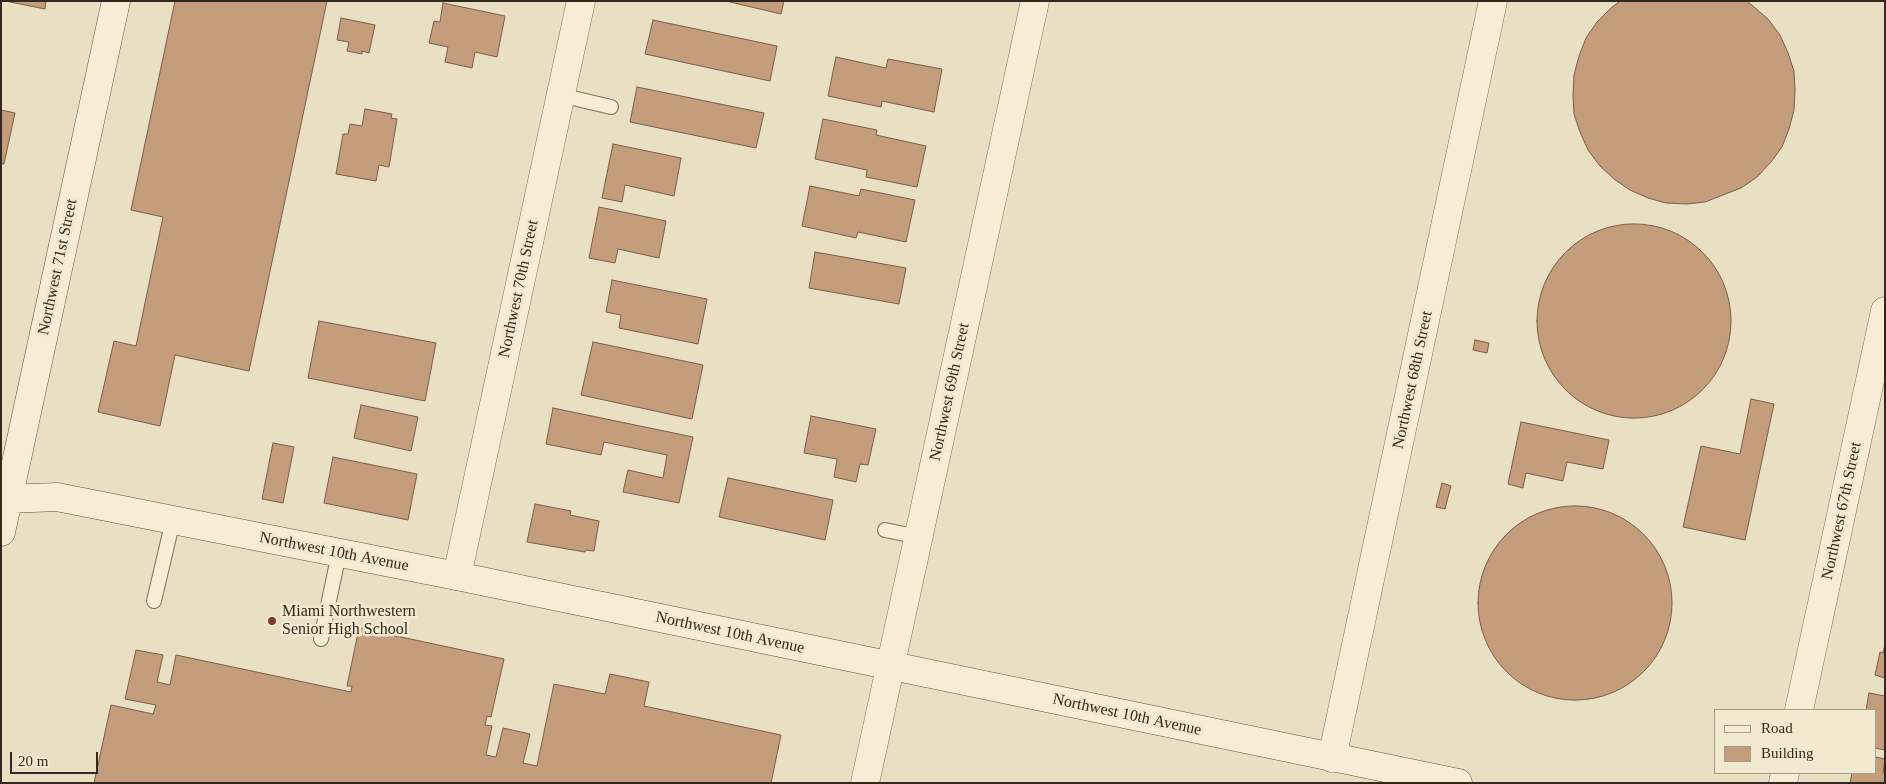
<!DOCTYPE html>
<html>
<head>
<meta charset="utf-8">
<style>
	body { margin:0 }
	#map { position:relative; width:1886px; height:784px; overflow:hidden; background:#e9dfc3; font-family:Georgia,serif }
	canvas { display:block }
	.frame { position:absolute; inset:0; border:2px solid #32291e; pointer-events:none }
	.legend { position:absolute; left:1714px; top:709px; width:162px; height:65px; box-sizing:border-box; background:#f1ead1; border:1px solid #a59d89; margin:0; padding:6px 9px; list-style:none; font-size:15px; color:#32291e }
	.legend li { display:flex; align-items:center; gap:10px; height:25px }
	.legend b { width:25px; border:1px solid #a59d89 }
	.scale { position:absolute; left:10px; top:752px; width:88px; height:22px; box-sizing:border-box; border:2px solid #32291e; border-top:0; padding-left:6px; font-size:15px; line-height:18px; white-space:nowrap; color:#32291e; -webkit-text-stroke:4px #f1ead1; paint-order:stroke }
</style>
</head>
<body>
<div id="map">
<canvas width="1886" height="784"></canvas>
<div class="frame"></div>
<ul class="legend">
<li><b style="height:6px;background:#f5edd5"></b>Road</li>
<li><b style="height:14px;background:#c39d7c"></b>Building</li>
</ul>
<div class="scale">20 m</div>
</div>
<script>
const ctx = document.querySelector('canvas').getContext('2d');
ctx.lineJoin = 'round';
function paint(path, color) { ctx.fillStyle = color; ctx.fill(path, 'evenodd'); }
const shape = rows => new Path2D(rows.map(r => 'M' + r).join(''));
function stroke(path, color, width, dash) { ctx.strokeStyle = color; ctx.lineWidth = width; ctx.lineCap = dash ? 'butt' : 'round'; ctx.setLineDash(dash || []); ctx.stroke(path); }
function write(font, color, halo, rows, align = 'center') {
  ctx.font = font + ' Georgia,serif'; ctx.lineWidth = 5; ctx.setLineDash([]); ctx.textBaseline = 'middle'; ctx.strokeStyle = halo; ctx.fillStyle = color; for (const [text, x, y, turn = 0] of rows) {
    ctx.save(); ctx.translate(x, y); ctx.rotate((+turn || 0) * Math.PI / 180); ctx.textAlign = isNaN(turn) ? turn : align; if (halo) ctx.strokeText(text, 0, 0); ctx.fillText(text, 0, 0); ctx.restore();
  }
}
const building = shape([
	[5,1,46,1,45,9,5,1],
	[175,1,327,1,249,371,175,355,160,426,98,412,114,341,136,346,163,217,131,210,175,1],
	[726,1,784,1,781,14,726,1],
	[1620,1,1747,1,1768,19,1780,35,1788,53,1794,71,1795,90,1794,110,1789,129,1782,147,1771,162,1757,177,1741,188,1705,202,1686,204,1666,203,1648,198,1630,190,1614,179,1600,166,1588,150,1580,132,1574,114,1573,95,1574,75,1579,56,1586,38,1597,22,1611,8,1620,1],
	[443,3,505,16,497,57,475,52,472,68,445,62,448,47,429,43,434,21,440,22,443,3],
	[341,18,375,25,369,53,362,51,362,54,347,51,349,42,337,40,341,18],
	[653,20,777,46,770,81,645,54,653,20],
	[836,57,886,68,888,59,942,69,934,112,882,101,881,107,828,96,836,57],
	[637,87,764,113,756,148,630,122,637,87],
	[365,109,392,114,391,118,397,119,389,167,379,165,376,181,336,174,343,134,348,134,350,124,362,126,365,109],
	[1,110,15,113,4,164,1,164,1,110],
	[823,119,877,130,876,135,926,146,917,187,866,177,867,170,815,159,823,119],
	[613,144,681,158,674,196,625,185,622,202,602,198,613,144],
	[810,186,859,196,861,189,915,200,906,242,858,232,856,238,802,226,810,186],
	[599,207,666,221,659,258,618,249,615,263,589,258,599,207],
	'1537 321a97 97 0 1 1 194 0a97 97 0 1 1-194 0Z',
	[815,252,906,268,899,304,809,288,815,252],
	[612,280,707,299,698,344,619,328,621,315,606,312,612,280],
	[319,321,436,343,425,401,308,378,319,321],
	[1475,340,1489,343,1487,353,1473,350,1475,340],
	[593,342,703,365,692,419,581,395,593,342],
	[1751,399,1774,404,1745,540,1683,527,1701,446,1740,454,1751,399],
	[361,405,418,417,411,451,354,438,361,405],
	[553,408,693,437,679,503,623,492,628,470,663,478,667,455,604,442,601,455,546,444,553,408],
	[811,416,876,429,868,465,860,464,856,482,834,477,837,459,804,453,811,416],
	[1521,422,1609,440,1603,469,1567,462,1563,481,1526,473,1523,488,1508,484,1521,422],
	[273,443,294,447,283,503,262,499,273,443],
	[333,457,417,474,408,520,324,503,333,457],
	[728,478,833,500,825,540,719,517,728,478],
	[1442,483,1451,486,1445,509,1436,507,1442,483],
	[535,504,571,511,570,515,599,521,594,551,586,550,585,552,527,542,535,504],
	'1478 603a97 97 0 1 1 194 0a97 97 0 1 1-194 0Z',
	[359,628,504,659,491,717,487,716,485,725,492,726,486,755,496,757,503,728,530,734,523,763,537,766,554,684,605,694,610,674,649,682,644,706,781,735,771,783,94,783,111,705,153,714,156,705,125,699,136,650,163,655,157,682,170,685,176,655,351,692,352,686,347,686,359,628],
	[1885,644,1885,678,1875,675,1880,652,1883,653,1885,644],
	[1869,693,1885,696,1885,750,1875,748,1875,710,1866,710,1869,693],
	[1875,757,1885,759,1883,773,1885,774,1885,783,1850,783,1852,773,1875,773,1875,757]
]);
const lane = shape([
	[560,95,611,107],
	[885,530,919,537],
	[154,601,173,520],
	[321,639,339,553]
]);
const street = shape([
	[457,576,581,1],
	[1799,710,1885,311],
	[1332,758,1493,1],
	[865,783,1035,1],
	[1783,783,1785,773]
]);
const secondary = shape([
	[8,499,57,497,173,520,457,576,1458,783],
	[1,532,116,1]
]);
const markers = [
	[272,621,5,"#893632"]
];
const streetNames = [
	["Northwest 71st Street",58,267,-78],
	["Northwest 70th Street",519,289,-78],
	["Northwest 68th Street",1413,380,-78],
	["Northwest 69th Street",950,392,-78],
	["Northwest 67th Street",1842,511,-78],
	["Northwest 10th Avenue",334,552,11],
	["Northwest 10th Avenue",730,633,12],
	["Northwest 10th Avenue",1127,715,12]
];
const poiNames = [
	["Miami Northwestern",282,612],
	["Senior High School",282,630]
];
paint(building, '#c39d7c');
stroke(building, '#7d5e44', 1);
stroke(lane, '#81715b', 16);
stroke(street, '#81715b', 29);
stroke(secondary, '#63533f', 29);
stroke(lane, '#f5edd5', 14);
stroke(street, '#f5edd5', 28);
stroke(secondary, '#f5edd5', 28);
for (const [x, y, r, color] of markers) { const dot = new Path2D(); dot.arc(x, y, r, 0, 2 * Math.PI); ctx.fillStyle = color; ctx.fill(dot); stroke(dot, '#f1ead1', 2); }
write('16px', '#32291e', '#f1ead1', streetNames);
write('16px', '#32291e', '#f1ead1', poiNames, 'left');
</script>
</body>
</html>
